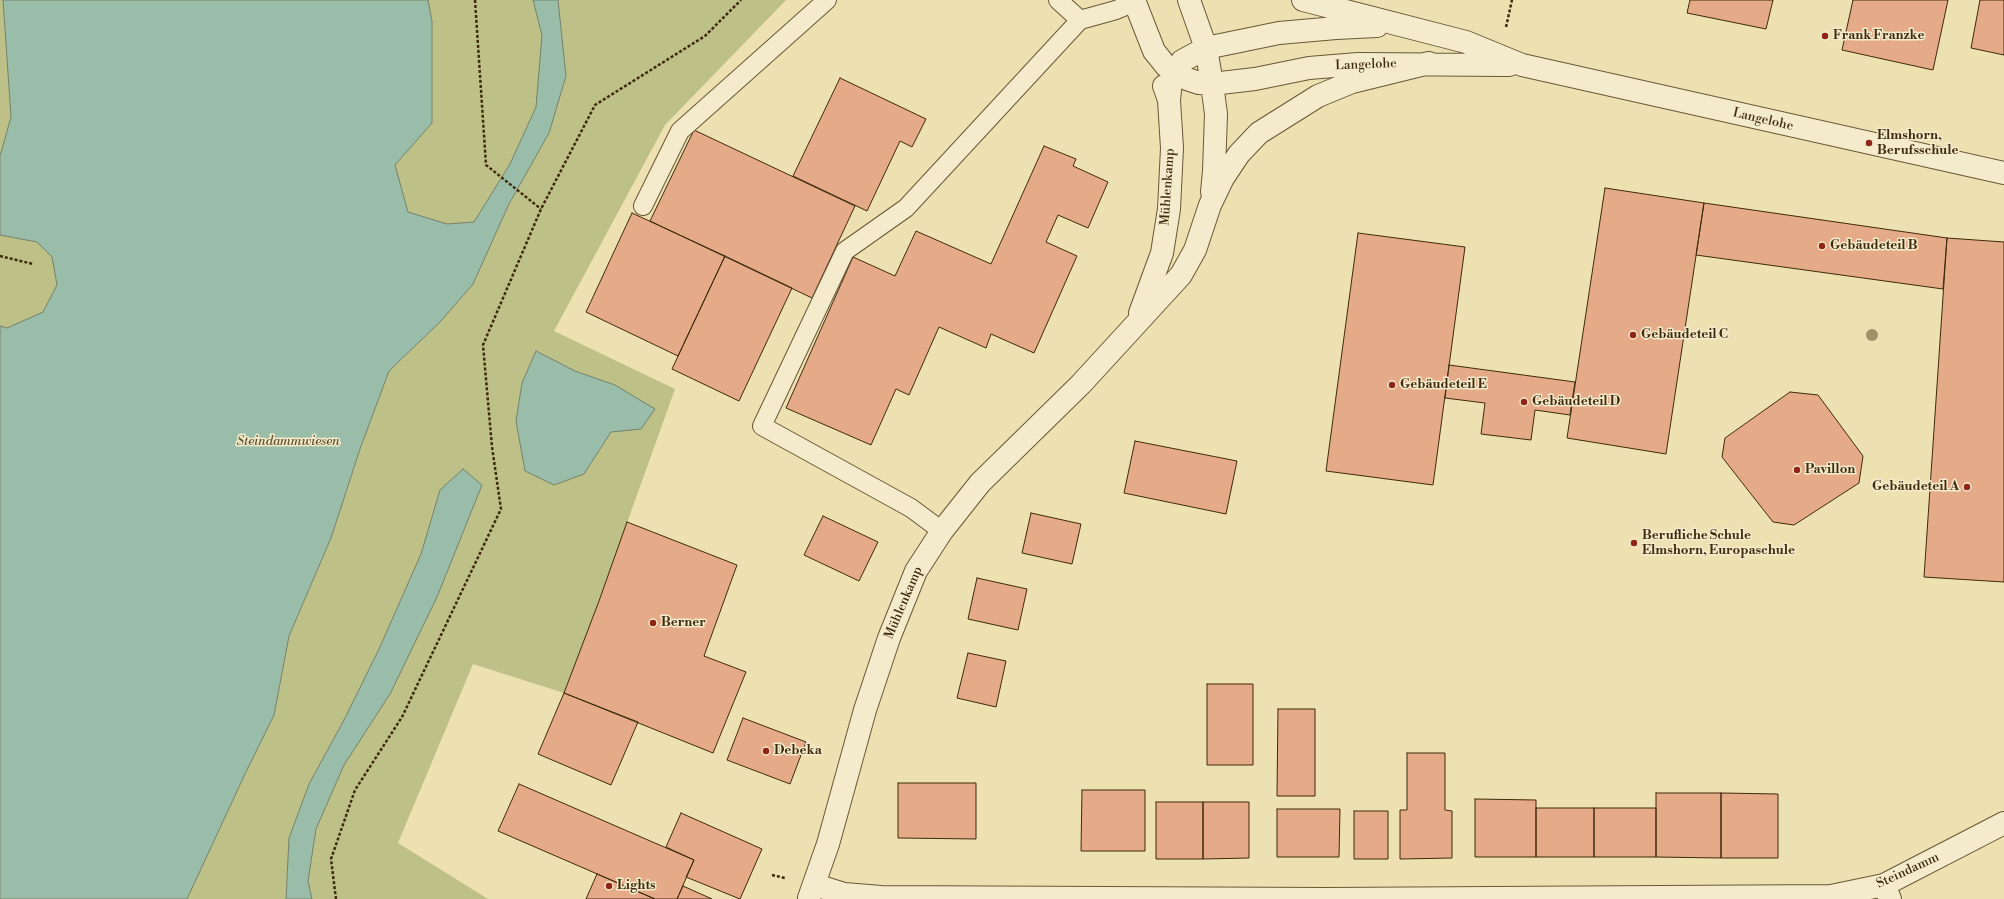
<!DOCTYPE html>
<html>
<head>
<meta charset="utf-8">
<style>
	body { margin:0 }
	canvas { display:block; background:#ede0b1 }
</style>
</head>
<body>
<canvas width="2004" height="899"></canvas>
<script>
const ctx = document.querySelector('canvas').getContext('2d');
ctx.lineJoin = 'round';
function paint(path, color) { ctx.fillStyle = color; ctx.fill(path, 'evenodd'); }
const shape = rows => new Path2D(rows.map(r => 'M' + r).join(''));
function stroke(path, color, width, dash) { ctx.strokeStyle = color; ctx.lineWidth = width; ctx.lineCap = dash ? 'butt' : 'round'; ctx.setLineDash(dash || []); ctx.stroke(path); }
function write(font, color, halo, rows, align = 'center') {
  ctx.font = font + ' "Libre Bodoni",serif'; ctx.lineWidth = 3; ctx.setLineDash([]); ctx.textBaseline = 'middle'; ctx.strokeStyle = halo; ctx.fillStyle = color; for (const [text, x, y, turn = 0] of rows) {
    ctx.save(); ctx.translate(x, y); ctx.rotate((+turn || 0) * Math.PI / 180); ctx.textAlign = isNaN(turn) ? turn : align; if (halo) ctx.strokeText(text, 0, 0); ctx.fillText(text, 0, 0); ctx.restore();
  }
}
const green = shape([
	[0,0,786,0,665,125,554,331,675,389,599,601,564,693,473,664,398,843,488,899,0,899]
]);
const water = shape([
	[3,0,428,0,432,21,432,123,395,165,408,212,447,224,474,222,510,164,536,107,542,35,533,0,558,0,566,76,549,133,509,204,473,284,441,321,389,371,360,449,331,538,289,636,274,715,245,774,187,899,0,899,0,326,7,328,43,312,57,285,52,257,37,242,0,235,0,156,11,117,3,0],
	[536,351,575,371,615,385,655,409,641,429,611,432,584,474,554,485,525,471,516,421,522,383,536,351],
	[463,469,482,485,437,597,390,694,344,765,316,829,308,881,312,899,286,899,289,838,309,784,344,720,379,649,421,554,440,490,463,469]
]);
const building = shape([
	[1690,0,1773,0,1766,29,1687,13,1690,0],
	[1853,0,1948,0,1933,70,1842,50,1853,0],
	[1980,0,2004,0,2004,55,1971,48,1980,0],
	[840,78,926,119,912,147,900,141,867,211,793,176,840,78],
	[694,130,855,206,812,298,650,221,694,130],
	[1044,146,1076,159,1073,166,1108,182,1088,228,1058,215,1046,242,1077,256,1034,353,991,334,986,348,939,327,909,395,896,389,871,445,786,408,853,257,895,276,916,231,991,264,1044,146],
	[1605,188,1704,203,1666,454,1567,438,1605,188],
	[1704,203,1947,238,1943,289,1696,255,1704,203],
	[632,213,725,256,678,356,586,312,632,213],
	[1358,233,1465,247,1433,485,1326,471,1358,233],
	[1947,238,2004,242,2004,582,1924,577,1947,238],
	[725,256,792,288,739,401,672,369,725,256],
	[1449,365,1575,382,1570,415,1535,410,1531,440,1481,434,1485,403,1445,398,1449,365],
	[1790,392,1818,395,1863,456,1859,483,1794,525,1773,522,1722,457,1725,438,1790,392],
	[1135,441,1237,461,1226,514,1124,493,1135,441],
	[1031,513,1081,524,1072,564,1022,553,1031,513],
	[823,516,878,542,859,581,804,555,823,516],
	[627,522,737,565,704,656,746,672,713,753,564,693,599,601,627,522],
	[977,578,1027,589,1018,630,968,619,977,578],
	[968,653,1006,661,996,707,957,698,968,653],
	[1207,684,1253,684,1253,765,1207,765,1207,684],
	[564,693,638,722,611,785,538,754,564,693],
	[1278,709,1315,709,1315,796,1277,796,1278,709],
	[743,718,806,742,790,784,727,760,743,718],
	[1407,753,1445,753,1445,810,1452,811,1452,858,1400,859,1400,810,1407,810,1407,753],
	[898,783,976,783,976,839,898,838,898,783],
	[519,784,694,860,677,899,655,899,498,831,519,784],
	[1082,790,1145,790,1145,851,1081,851,1082,790],
	[1656,793,1721,793,1721,858,1656,857,1656,793],
	[1721,793,1778,794,1778,858,1721,858,1721,793],
	[1475,799,1536,800,1536,857,1475,857,1475,799],
	[1156,802,1203,802,1203,859,1156,859,1156,802],
	[1203,802,1249,802,1249,858,1203,859,1203,802],
	[1536,808,1594,808,1594,857,1536,857,1536,808],
	[1594,808,1656,808,1656,857,1594,857,1594,808],
	[1277,809,1340,809,1339,857,1277,857,1277,809],
	[1354,811,1388,811,1388,859,1354,859,1354,811],
	[681,813,762,849,740,899,686,877,694,860,666,847,681,813],
	[597,874,655,899,586,899,597,874],
	[683,886,712,899,677,899,683,886]
]);
const path = shape([
	[475,0,486,165,541,209],
	[1506,27,1512,0],
	[0,256,33,264],
	[772,875,785,878],
	[336,899,331,859,355,790,402,717,501,509,492,447,483,345,541,209,595,105,705,36,741,0]
]);
const service = shape([
	[1058,0,1080,20,1116,10,1135,2],
	[643,206,680,131,827,0],
	[942,531,911,508,762,426,845,251,906,208,1080,20]
]);
const minor = shape([
	[1884,885,1890,899]
]);
const tertiary = shape([
	[1134,0,1154,51,1166,66,1187,79,1199,83,1212,84,1255,79,1309,68,1358,64,1509,65],
	[1189,0,1206,48,1212,84,1216,114,1214,171,1212,192],
	[1303,0,1466,42,1522,65,2004,173],
	[1169,100,1171,81,1182,61,1206,48,1279,33,1336,28,1377,26],
	[1140,313,1162,253,1169,209,1172,148,1169,100,1164,86],
	[815,885,844,894,881,897,1325,899,1831,896,1884,885,2004,823],
	[809,898,828,844,865,710,889,638,916,571,942,531,980,483,1081,384,1181,275,1195,250,1210,205,1223,178,1239,154,1259,133,1318,96,1352,82,1429,63]
]);
const trees = [
	[1872,335]
];
const markers = [
	[1825,36,4,"#8f2418"],
	[1869,143,4,"#8f2418"],
	[1822,246,4,"#8f2418"],
	[1633,335,4,"#8f2418"],
	[1392,385,4,"#8f2418"],
	[1524,402,4,"#8f2418"],
	[1797,470,4,"#8f2418"],
	[1967,487,4,"#8f2418"],
	[1634,543,4,"#8f2418"],
	[653,623,4,"#8f2418"],
	[766,751,4,"#8f2418"],
	[609,886,4,"#8f2418"]
];
const poiNames = [
	["Frank Franzke",1833,36],
	["Elmshorn,",1877,136],
	["Berufsschule",1877,151],
	["Gebäudeteil B",1830,246],
	["Gebäudeteil C",1641,335],
	["Gebäudeteil E",1400,385],
	["Gebäudeteil D",1532,402],
	["Pavillon",1805,470],
	["Gebäudeteil A",1959,487,"right"],
	["Berufliche Schule",1642,536],
	["Elmshorn, Europaschule",1642,551],
	["Berner",661,623],
	["Debeka",774,751],
	["Lights",617,886]
];
const streetNames = [
	["Langelohe",1366,65,-2],
	["Langelohe",1763,120,13],
	["Mühlenkamp",1168,187,-86],
	["Mühlenkamp",904,603,-67],
	["Steindamm",1908,871,-25]
];
const parkNames = [
	["Steindammwiesen",288,442]
];
paint(green, '#bec187');
paint(water, '#9abda9');
stroke(water, '#76826b', 1);
paint(building, '#e5aa88');
stroke(building, '#3f2a0d', 1);
stroke(service, '#6a5836', 20);
stroke(minor, '#6a5836', 24);
stroke(tertiary, '#6a5836', 24);
stroke(path, '#3f2a0d', 2.5, [3, 2]);
stroke(service, '#f3ebcc', 18);
stroke(minor, '#f3ebcc', 22);
stroke(tertiary, '#f3ebcc', 22);
ctx.fillStyle = '#9f9168';
for (const [x, y] of trees) { ctx.beginPath(); ctx.arc(x, y, 6, 0, 2 * Math.PI); ctx.fill(); }
for (const [x, y, r, color] of markers) { const dot = new Path2D(); dot.arc(x, y, r, 0, 2 * Math.PI); ctx.fillStyle = color; ctx.fill(dot); stroke(dot, '#f3ebcc', 1.5); }
write('bold 13px', '#3f2a0d', '#f3ebcc', poiNames, 'left');
write('13px', '#3f2a0d', '#f3ebcc', streetNames);
write('italic 13px', '#5f502c', '#f3ebcc', parkNames);
</script>
</body>
</html>
